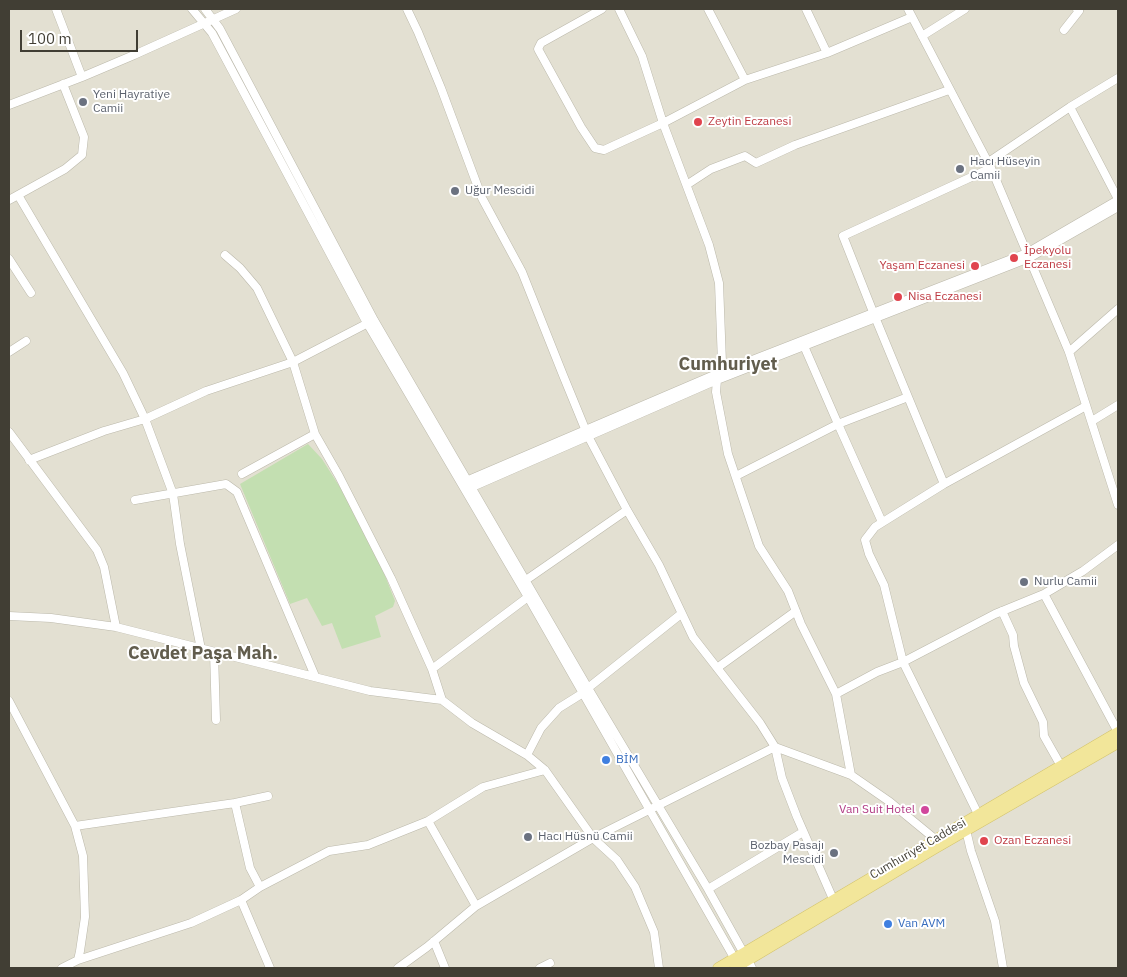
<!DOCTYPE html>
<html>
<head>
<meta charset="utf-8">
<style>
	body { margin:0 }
	#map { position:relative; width:1127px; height:977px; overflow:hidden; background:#efeee4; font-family:"IBM Plex Sans",sans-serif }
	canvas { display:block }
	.frame { position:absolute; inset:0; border:10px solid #413e34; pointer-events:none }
	.scale { position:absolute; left:20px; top:30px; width:118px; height:22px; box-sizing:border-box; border:2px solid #413e34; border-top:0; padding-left:6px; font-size:15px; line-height:18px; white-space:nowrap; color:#413e34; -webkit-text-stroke:4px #fff; paint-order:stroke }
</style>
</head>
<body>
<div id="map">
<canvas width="1127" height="977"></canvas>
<div class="frame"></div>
<div class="scale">100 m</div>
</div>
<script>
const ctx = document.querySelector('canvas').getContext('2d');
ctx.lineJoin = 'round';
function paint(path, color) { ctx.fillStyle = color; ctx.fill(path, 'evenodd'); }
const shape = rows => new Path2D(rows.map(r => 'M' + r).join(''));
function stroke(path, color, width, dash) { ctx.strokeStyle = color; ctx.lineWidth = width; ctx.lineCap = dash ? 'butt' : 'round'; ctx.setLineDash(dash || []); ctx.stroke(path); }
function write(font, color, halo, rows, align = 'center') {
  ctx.font = font + ' "IBM Plex Sans",sans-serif'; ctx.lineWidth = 4; ctx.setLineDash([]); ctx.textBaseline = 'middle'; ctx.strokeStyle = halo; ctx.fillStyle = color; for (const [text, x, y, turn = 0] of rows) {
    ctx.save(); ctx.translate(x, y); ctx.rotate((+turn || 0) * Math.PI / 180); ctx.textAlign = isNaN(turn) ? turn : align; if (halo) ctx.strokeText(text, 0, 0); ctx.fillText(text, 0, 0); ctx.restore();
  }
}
const residential = shape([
	[9,9,1118,9,1118,968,9,968]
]);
const green = shape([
	[308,444,322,459,350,503,382,568,395,601,393,607,375,616,381,637,342,649,332,623,322,626,307,598,290,604,240,484]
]);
const minor = shape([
	[56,9,82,77],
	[192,9,212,33,367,323,528,597,736,961],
	[205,9,220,29,374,320,588,688,708,889,752,968],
	[407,9,418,32,441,88,482,198,522,272,563,375,588,436,627,510,659,565,693,637,760,723,775,747,782,778,797,817,833,899],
	[602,9,541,43,538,49,581,127,595,148,604,150,663,123,745,80,827,53,912,17],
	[619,9,642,56,663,123,709,245,719,283,722,363,717,380,716,392,728,454,759,546,788,591,801,624,836,694,877,672,903,662,884,585,869,554,865,540,875,527,944,484,1086,406],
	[708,9,745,80],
	[806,9,827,53],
	[908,9,991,168,1027,253,1069,352,1118,505],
	[1064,30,1079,11,1077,9],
	[922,36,965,9],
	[9,105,82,77,134,55,236,9],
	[1070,107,1118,199],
	[987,163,1070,107,1118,78],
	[688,184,711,169,745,156,756,163,795,145,949,90],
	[18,195,123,373,145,419,173,494,180,544,201,649],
	[9,200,65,169,82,155,84,137,63,84],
	[225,255,240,268,257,288,293,362,315,434,339,476,391,578,432,669,442,700],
	[9,259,31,293],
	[9,352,26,341],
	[1069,352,1118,309],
	[1092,421,1118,405],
	[9,432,97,550,104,567,116,627],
	[29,460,104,431,145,419,206,391,293,362,370,322],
	[242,474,315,434],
	[736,476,838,424,804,346],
	[464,482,719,373,1027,253,1118,200],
	[944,484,875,317,843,236,991,168],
	[470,488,717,380,1029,258,1118,207],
	[135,500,226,484,237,492,315,676],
	[882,522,838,424,908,397],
	[526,580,627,510],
	[1044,594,1118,732],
	[1002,611,1013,635,1014,646,1024,683,1043,722,1044,736,1061,766],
	[9,616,51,618,116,627,370,691,442,700,472,723,527,755,545,770,593,838,617,860,635,887,654,932,659,968],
	[214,652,216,720],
	[717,668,796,611],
	[432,669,528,597],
	[588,688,681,614],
	[836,694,851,775],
	[9,701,75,826,83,856,85,917,80,951,78,960,62,968],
	[527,755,541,728,559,708,583,693],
	[235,803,250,868,260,887],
	[978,814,903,662,995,614,1044,594,1083,571,1118,545],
	[428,821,476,906],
	[75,826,235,803,268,796],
	[966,830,971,851,995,921,1003,968],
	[708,889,803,832],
	[241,900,270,968],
	[434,941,445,968],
	[78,960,191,923,241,900,260,887,329,851,368,845,428,821,483,787,545,770],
	[398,968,427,947,476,906,593,838,775,747,851,775,890,802,935,839],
	[540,968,550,963]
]);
const major = shape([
	[718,968,1118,732],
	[735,968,934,849,1118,743]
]);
const markers = [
	[83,102,5,"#6b7280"],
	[698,122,5,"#e0444e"],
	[960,169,5,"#6b7280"],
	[455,191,5,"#6b7280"],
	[1014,258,5,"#e0444e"],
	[975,266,5,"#e0444e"],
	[898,297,5,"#e0444e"],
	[1024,582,5,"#6b7280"],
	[606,760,5,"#3f7fe0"],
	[925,810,5,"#d1479c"],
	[528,837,5,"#6b7280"],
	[984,841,5,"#e0444e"],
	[834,853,5,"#6b7280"],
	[888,924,5,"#3f7fe0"]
];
const worshipNames = [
	["Yeni Hayratiye",93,95],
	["Camii",93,109],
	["Hacı Hüseyin",970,162],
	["Camii",970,176],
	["Uğur Mescidi",465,191],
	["Nurlu Camii",1034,582],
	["Hacı Hüsnü Camii",538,837],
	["Bozbay Pasajı",824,846,"right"],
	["Mescidi",824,860,"right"]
];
const healthNames = [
	["Zeytin Eczanesi",708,122],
	["İpekyolu",1024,251],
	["Eczanesi",1024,265],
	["Yaşam Eczanesi",965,266,"right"],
	["Nisa Eczanesi",908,297],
	["Ozan Eczanesi",994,841]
];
const shopNames = [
	["BİM",616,760],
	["Van AVM",898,924]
];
const hotelNames = [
	["Van Suit Hotel",915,810]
];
const streetNames = [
	["Cumhuriyet Caddesi",918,849,-30]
];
const districtNames = [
	["Cumhuriyet",728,365],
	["Cevdet Paşa Mah.",203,654]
];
paint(residential, '#e3e0d2');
paint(green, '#c3dfb1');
stroke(minor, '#bcb9ab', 9);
stroke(major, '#d4c46d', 11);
stroke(minor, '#fff', 8);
stroke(major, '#f2e69a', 10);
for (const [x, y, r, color] of markers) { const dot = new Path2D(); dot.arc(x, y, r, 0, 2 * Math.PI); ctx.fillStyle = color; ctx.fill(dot); stroke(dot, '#fff', 2); }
write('12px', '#5b616d', '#fff', worshipNames, 'left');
write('12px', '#be3a42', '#fff', healthNames, 'left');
write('12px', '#366cbe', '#fff', shopNames, 'left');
write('12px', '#b23c85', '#fff', hotelNames, 'right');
write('12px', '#413e34', '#fff', streetNames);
write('bold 18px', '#625d4d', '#fff', districtNames);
</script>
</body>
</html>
